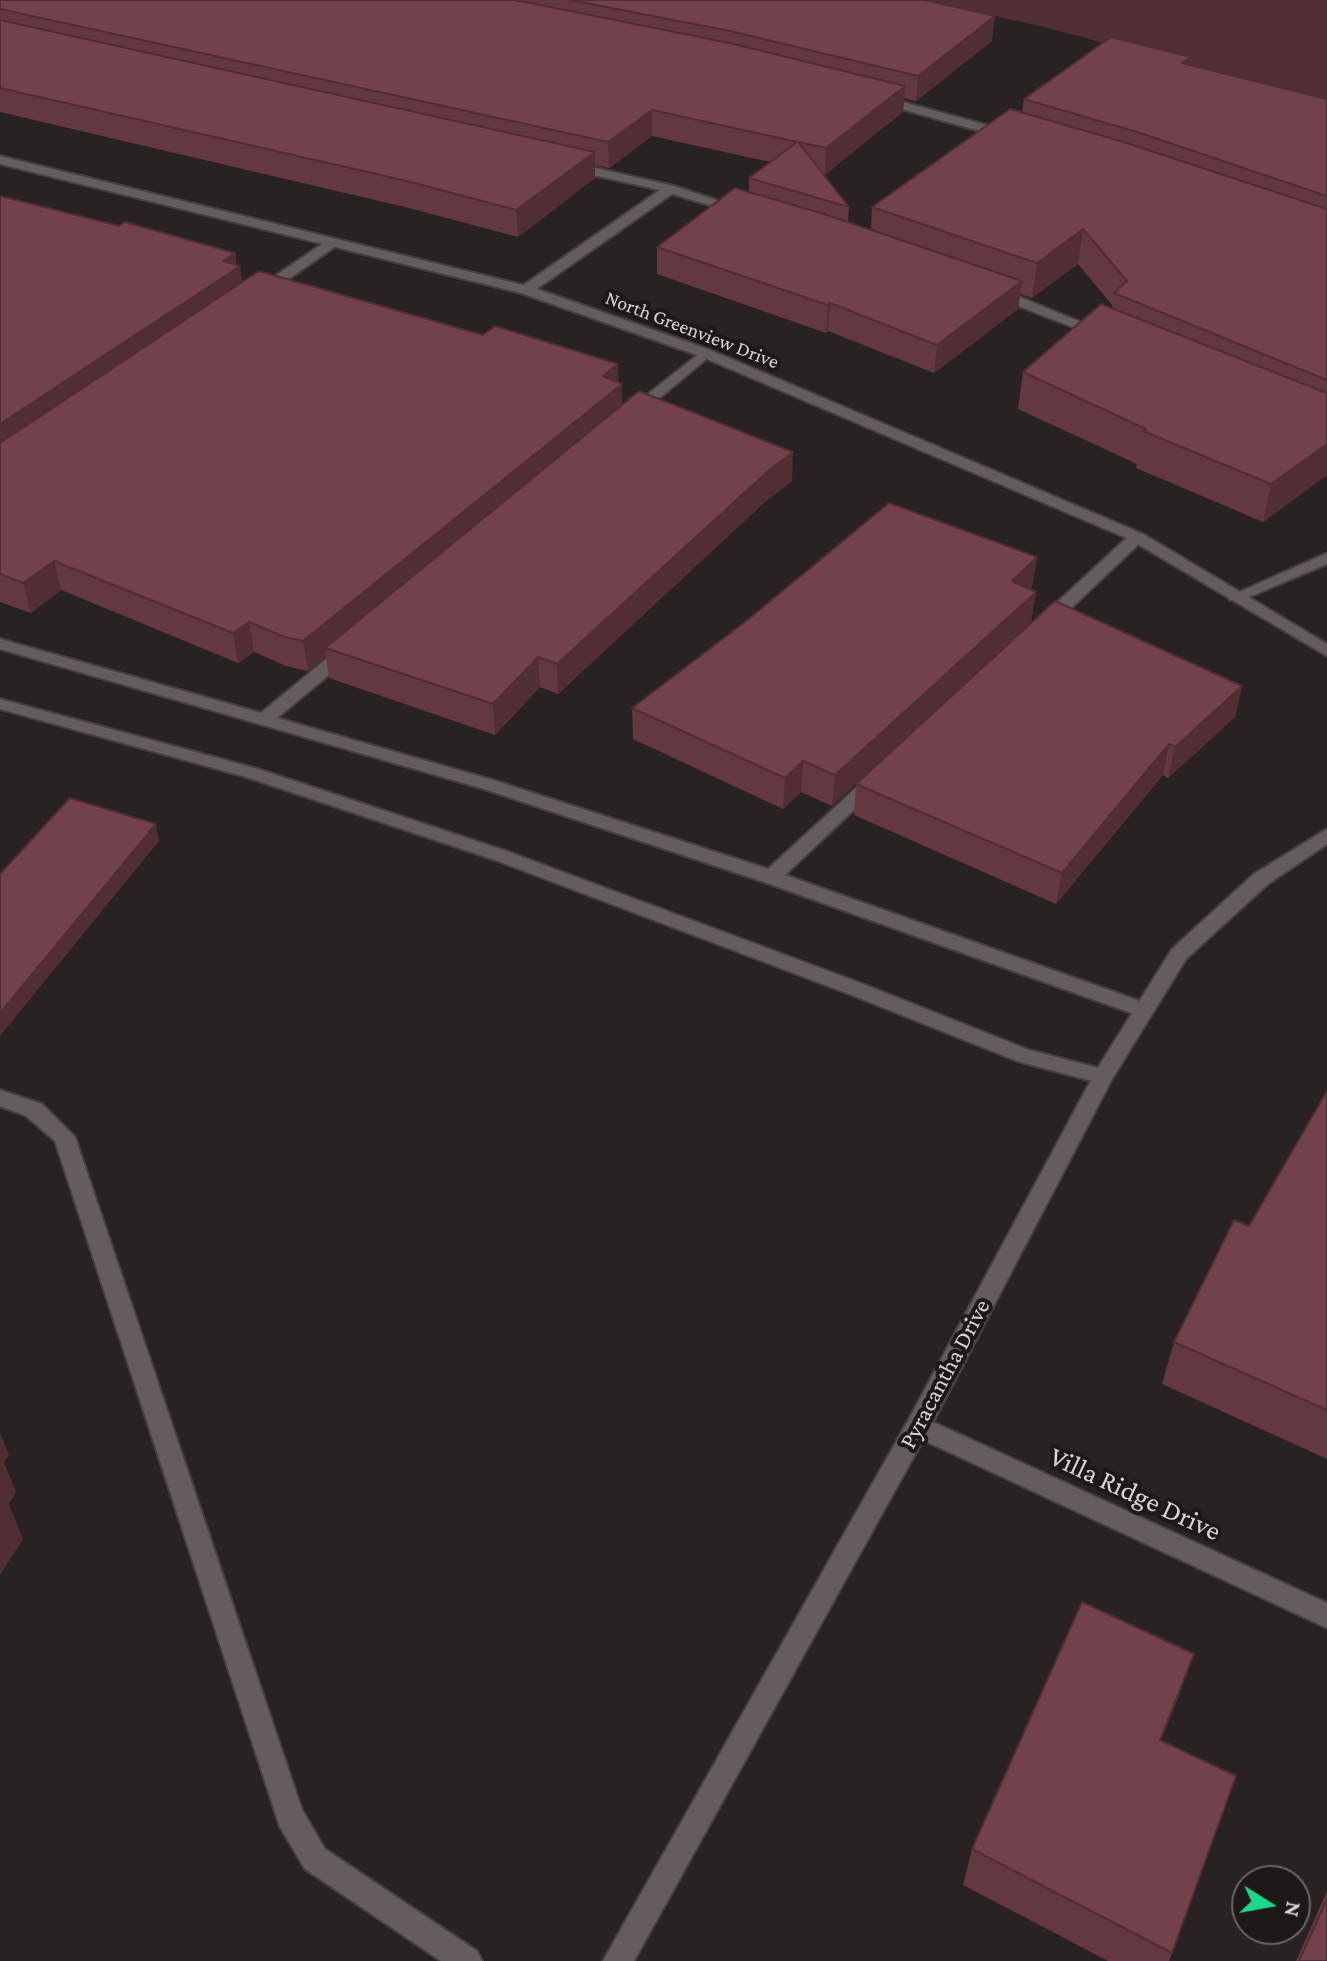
<!DOCTYPE html>
<html>
<head>
<meta charset="utf-8">
<style>
	body { margin:0 }
	#map { position:relative; width:1327px; height:1961px; overflow:hidden; background:#282222; font-family:"Crimson Pro",serif }
	canvas { display:block }
	.north { position:absolute; left:1231px; top:1865px; width:80px; height:80px; box-sizing:border-box; background:#1e1819; border:2px solid #686364; border-radius:50%; rotate:101deg; font-size:22px; font-weight:700; line-height:32px; text-align:center; color:#d8d4d4 }
	.north::after { content:''; display:block; margin:auto; width:28px; height:36px; background:#1ad988; clip-path:polygon(50% 0,100% 100%,50% 72%,0 100%) }
</style>
</head>
<body>
<div id="map">
<canvas width="1327" height="1961"></canvas>
<div class="north">N</div>
</div>
<script>
const ctx = document.querySelector('canvas').getContext('2d');
ctx.lineJoin = 'round';
function paint(path, color) { ctx.fillStyle = color; ctx.fill(path, 'evenodd'); }
const shape = rows => new Path2D(rows.map(r => 'M' + r).join(''));
function stroke(path, color, width, dash) { ctx.strokeStyle = color; ctx.lineWidth = width; ctx.lineCap = dash ? 'butt' : 'round'; ctx.setLineDash(dash || []); ctx.stroke(path); }
function write(font, color, halo, rows, align = 'center') {
  ctx.font = font + ' "Crimson Pro",serif'; ctx.lineWidth = 8; ctx.setLineDash([]); ctx.textBaseline = 'middle'; ctx.strokeStyle = halo; ctx.fillStyle = color; for (const [text, x, y, turn = 0] of rows) {
    ctx.save(); ctx.translate(x, y); ctx.rotate((+turn || 0) * Math.PI / 180); ctx.textAlign = isNaN(turn) ? turn : align; if (halo) ctx.strokeText(text, 0, 0); ctx.fillText(text, 0, 0); ctx.restore();
  }
}
const green = shape([
	[926,0,1327,0,1327,103,1048,28]
]);
const lane = shape([
	[570,162,674,186,746,210,740,214,672,194,531,293,521,293,521,287,660,190,566,169,564,166,570,162],
	[328,240,340,243,266,295,256,295,256,289,328,240],
	[990,289,1000,289,1110,334,1098,337,990,295,990,289],
	[705,349,710,350,710,356,639,415,629,415,629,409,705,349],
	[1137,532,1145,537,1143,540,1050,628,1038,628,1036,624,1038,620,1131,534,1137,532],
	[1327,553,1327,564,1242,600,1230,600,1228,597,1327,553],
	[0,639,261,713,342,646,354,646,356,650,354,654,277,718,496,781,768,869,867,778,879,778,882,782,879,786,785,875,1151,1005,1154,1010,1151,1015,1137,1015,764,882,484,789,0,649,0,639],
	[0,699,258,769,509,852,863,984,1029,1050,1110,1071,1113,1076,1110,1081,1103,1084,1017,1061,849,994,495,860,246,777,0,709,0,699],
	[0,1090,42,1104,75,1137,302,1810,325,1849,477,1951,482,1961,441,1961,305,1869,280,1827,55,1141,26,1116,0,1106,0,1090]
]);
const street = shape([
	[877,95,1012,132,1014,135,1008,139,873,101,873,97,877,95],
	[0,156,531,287,710,350,1143,534,1327,644,1327,656,1131,540,700,356,521,293,0,164,0,156],
	[1327,829,1327,844,1268,884,1186,959,1112,1079,933,1422,1327,1603,1327,1628,923,1440,634,1961,603,1961,909,1419,1096,1071,1172,949,1254,874,1327,829]
]);
const wall = shape([
	[0,0,925,0,992,41,916,101,904,98,903,112,824,174,849,207,848,222,871,230,872,207,1022,113,1024,99,1189,65,1327,99,1327,475,1263,522,1136,468,1137,464,1018,409,1023,372,1112,308,1112,305,1078,264,1032,298,1020,294,1018,309,934,373,828,331,826,333,657,274,657,247,749,192,749,178,770,162,652,136,609,168,595,165,595,178,518,237,409,208,0,112],
	[0,196,119,226,235,253,236,265,242,282,618,364,618,383,622,404,792,481,767,500,558,694,540,687,495,735,329,678,326,656,308,671,286,666,254,652,238,663,61,590,31,613,0,602],
	[1037,557,1032,587,1029,589,1036,592,1031,622,832,806,801,792,783,809,633,739,632,708],
	[1242,686,1235,717,1168,778,1163,775,1056,904,854,815,856,784],
	[1327,1091,1327,1459,1162,1384,1174,1342,1249,1226],
	[1180,1693,1161,1740,1172,1953,1169,1961,1108,1961,963,1885,972,1849],
	[1327,1891,1327,1961,1296,1961]
]);
const shadedWall = shape([
	[995,16,992,41,916,101,918,76],
	[1191,57,1185,89,1182,63],
	[905,86,903,112,825,175,826,148],
	[652,110,652,136,609,168,608,142],
	[595,152,595,178,518,237,516,210],
	[1083,229,1078,264,1032,298,1037,263],
	[235,253,237,268,240,266,244,293,0,458,0,424],
	[1022,281,1018,309,934,373,937,345],
	[830,303,828,331,826,333,828,305],
	[618,364,619,387,622,384,622,413,325,648,326,656,308,671,303,641],
	[1327,444,1327,475,1263,522,1271,484],
	[793,452,792,481,767,500,558,694,557,664,768,471],
	[1037,557,1032,587,1008,611,1012,581],
	[54,561,61,590,31,613,23,583],
	[1036,592,1031,622,832,806,835,775],
	[249,622,254,652,238,663,233,633],
	[538,657,540,687,495,735,493,704],
	[1242,686,1235,717,1168,778,1175,747],
	[1169,744,1163,775,1056,904,1062,873],
	[803,761,801,792,783,809,785,778],
	[156,824,159,841,0,1036,0,1013],
	[0,1433,9,1455,4,1462,16,1492,9,1504,23,1539,0,1575],
	[1194,1654,1180,1693,1146,1778,1160,1740]
]);
const building = shape([
	[0,0,515,0,729,43,905,86,826,148,798,142,849,207,749,178,797,142,652,110,608,142,0,9,0,0],
	[570,0,925,0,995,16,918,76,730,31,570,0],
	[0,20,595,152,516,210,407,181,0,88,0,20],
	[1111,37,1191,57,1182,63,1327,99,1327,196,1137,132,1024,99,1111,37],
	[1010,109,1127,143,1327,209,1327,380,1114,293,1127,281,1083,229,1037,263,872,207,1010,109],
	[735,188,824,214,1022,281,937,345,830,303,828,305,657,247,735,188],
	[0,196,119,226,125,222,235,253,223,261,240,266,0,424,0,196],
	[259,271,483,335,495,326,618,364,603,376,622,384,303,641,282,636,249,622,233,633,54,561,23,583,0,574,0,443,259,271],
	[1101,304,1327,393,1327,444,1271,484,1143,431,1146,429,1023,372,1101,304],
	[639,391,793,452,768,471,557,664,538,657,493,704,325,648,639,391],
	[889,503,1037,557,1012,581,1036,592,835,775,803,761,785,778,632,708,745,622,889,503],
	[1055,601,1242,686,1175,747,1169,744,1062,873,856,784,1055,601],
	[70,798,156,824,0,1013,0,874,70,798],
	[1327,1091,1327,1410,1174,1342,1234,1220,1249,1226,1327,1091],
	[1082,1602,1194,1654,1160,1740,1236,1776,1172,1953,972,1849,1082,1602],
	[1327,1899,1327,1961,1299,1961,1327,1899]
]);
const farStreetnames = [
	["North Greenview Drive",692,330,21]
];
const streetNames = [
	["Pyracantha Drive",945,1374,-62]
];
const nearStreetnames = [
	["Villa Ridge Drive",1135,1494,25]
];
paint(green, '#522e35');
stroke(lane, '#453f40', 4);
stroke(street, '#453f40', 4);
paint(lane, '#645c5e');
paint(street, '#645c5e');
paint(wall, '#633840');
paint(shadedWall, '#502e34');
paint(building, '#73414b');
stroke(building, '#502e34', 2);
write('20px', '#d8d4d4', '#1e1819', farStreetnames);
write('24px', '#d8d4d4', '#1e1819', streetNames);
write('28px', '#d8d4d4', '#1e1819', nearStreetnames);
</script>
</body>
</html>
